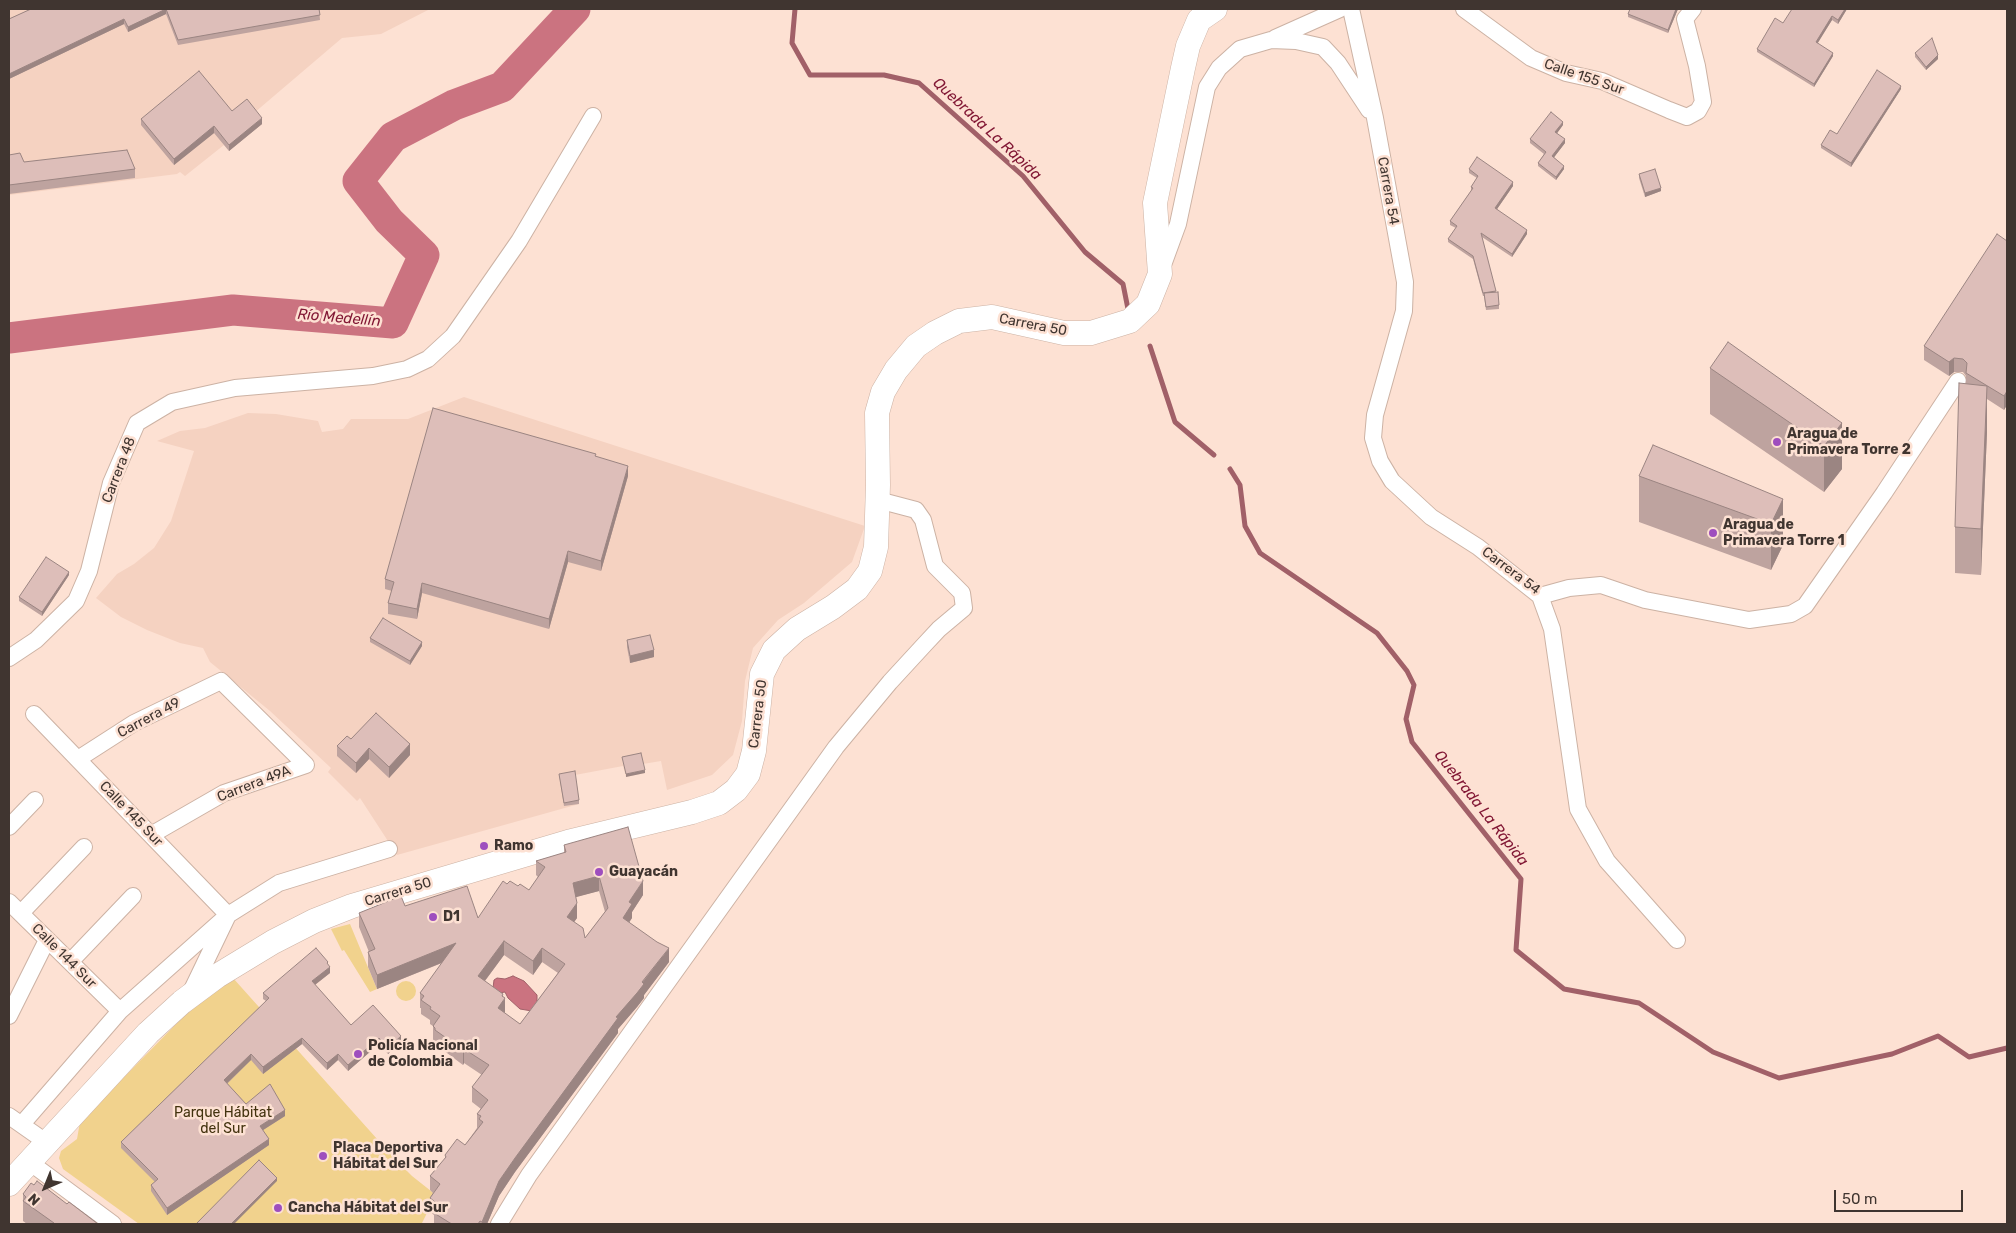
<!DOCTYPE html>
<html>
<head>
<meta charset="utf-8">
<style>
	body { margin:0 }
	#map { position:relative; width:2016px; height:1233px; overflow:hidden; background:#fde1d3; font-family:Rubik,sans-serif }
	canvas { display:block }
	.frame { position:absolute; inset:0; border:10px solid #403530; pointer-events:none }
	.north { position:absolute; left:20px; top:1163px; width:50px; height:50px; -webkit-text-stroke:4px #fde1d3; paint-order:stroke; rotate:224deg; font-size:14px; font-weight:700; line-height:20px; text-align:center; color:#403530 }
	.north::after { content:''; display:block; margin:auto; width:18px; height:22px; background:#403530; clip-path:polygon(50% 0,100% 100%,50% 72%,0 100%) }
	.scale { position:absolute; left:1834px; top:1190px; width:129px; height:22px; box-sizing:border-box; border:2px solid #403530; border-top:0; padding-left:6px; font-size:15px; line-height:18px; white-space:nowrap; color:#403530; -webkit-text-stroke:4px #fde1d3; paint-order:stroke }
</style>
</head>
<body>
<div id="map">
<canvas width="2016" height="1233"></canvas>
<div class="frame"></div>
<div class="north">N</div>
<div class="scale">50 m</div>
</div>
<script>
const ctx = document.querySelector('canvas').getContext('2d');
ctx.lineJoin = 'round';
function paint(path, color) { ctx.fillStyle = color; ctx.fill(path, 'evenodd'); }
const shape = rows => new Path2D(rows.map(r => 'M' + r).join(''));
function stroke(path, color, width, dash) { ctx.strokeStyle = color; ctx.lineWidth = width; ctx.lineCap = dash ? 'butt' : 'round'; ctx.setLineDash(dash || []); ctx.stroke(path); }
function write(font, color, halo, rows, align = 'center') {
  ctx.font = font + ' Rubik,sans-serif'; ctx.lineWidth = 5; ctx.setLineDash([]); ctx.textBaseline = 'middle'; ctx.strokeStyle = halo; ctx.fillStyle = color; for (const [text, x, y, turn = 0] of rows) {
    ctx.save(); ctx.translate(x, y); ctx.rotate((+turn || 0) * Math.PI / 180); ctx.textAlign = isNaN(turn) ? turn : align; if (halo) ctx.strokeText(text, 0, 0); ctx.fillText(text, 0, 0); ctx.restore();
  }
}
const built = shape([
	[9,9,430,9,381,34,342,38,254,113,262,124,229,151,224,145,185,176,180,172,177,174,9,195],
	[464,397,865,526,852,562,804,603,778,620,753,648,745,681,742,721,733,755,712,775,667,790,661,761,643,764,645,773,626,777,623,766,575,775,579,804,397,855,360,798,357,801,328,772,331,768,270,711,210,662,203,648,180,643,147,630,121,617,96,598,117,574,134,564,154,548,171,521,194,451,157,441,180,431,205,428,248,413,276,414,318,421,322,432,343,429,351,419,408,419]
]);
const green = shape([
	[350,924,377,989,370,992,344,950,342,951,331,929],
	[233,978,395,1159,412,1176,436,1195,422,1223,139,1224,63,1169,59,1158,61,1151,77,1139,80,1122,185,1015],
	'396 991a10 10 0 1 1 20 0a10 10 0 1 1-20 0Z'
]);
const water = shape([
	[513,976,524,981,537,995,537,1005,532,1011,520,1009,508,998,505,992,499,993,493,988,494,980,497,978,505,979,513,976]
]);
const stream = shape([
	[795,9,792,43,810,75,884,75,919,83,1023,176,1085,252,1123,284,1128,309],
	[1150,346,1175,422,1214,455],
	[1230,469,1240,485,1245,526,1260,553,1377,633,1407,671,1414,685,1406,719,1412,742,1521,879,1516,950,1564,989,1639,1003,1713,1052,1779,1078,1892,1054,1938,1036,1969,1057,2007,1048]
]);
const river = shape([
	[9,338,233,310,393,323,424,255,389,221,358,181,393,137,454,105,502,87,575,9]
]);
const street = shape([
	[1351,9,1375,118,1405,282,1404,311,1375,415,1373,438,1380,461,1392,481,1431,517,1478,547,1540,596,1569,588,1601,585,1645,600,1749,620,1791,614,1805,606,1884,493,1958,381],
	[1464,9,1531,58,1566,73,1602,81,1669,110,1687,117,1698,111,1703,102,1697,66,1685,19,1693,9],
	[1275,38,1340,9],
	[1163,265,1178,224,1207,87,1219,68,1240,49,1271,40,1296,41,1323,47,1338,63,1369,110],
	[1540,596,1552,629,1578,809,1607,861,1677,940],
	[9,658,36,640,76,601,89,571,111,483,137,423,172,402,235,388,373,376,407,369,428,359,453,336,519,241,593,116],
	[34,714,228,915,190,994],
	[78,759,134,723,221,681,306,765,224,793,151,835],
	[9,827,35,800],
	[9,902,120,1011],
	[21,913,84,847],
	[70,962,133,896],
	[9,1016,47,940],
	[9,1116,46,1142],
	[22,1124,120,1011,228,915,279,883,389,849],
	[28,1161,113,1224],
	[499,1224,529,1175,836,747,890,682,925,644,939,629,964,608,962,593,935,566,923,520,916,510,878,500]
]);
const secondary = shape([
	[9,1184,148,1033,182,1002,217,976,273,942,314,921,352,906,568,842,692,812,719,803,736,790,748,774,754,751,762,674,774,650,797,629,833,607,857,589,870,571,876,547,878,485,877,413,883,392,896,370,916,346,935,333,959,321,992,317,1064,333,1091,333,1130,321,1148,304,1160,274,1155,203,1183,68,1188,46,1199,20,1215,9]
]);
const wall = shape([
	[31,9,319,9,320,20,178,45,166,14,128,32,124,24,9,79,9,19],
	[1630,9,1678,9,1668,33,1628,17,1628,14],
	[1847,9,1838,24,1832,20,1817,43,1833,56,1814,87,1757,52,1757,49,1783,23],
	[1915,53,1938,59,1926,70,1915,57],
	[1901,89,1851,167,1821,148,1821,145],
	[232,111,262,124,229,151,214,133,174,165,141,125,141,119],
	[1563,125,1557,133,1565,143,1554,157,1564,169,1556,180,1538,166,1538,163,1544,154,1530,143,1530,139],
	[9,155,24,162,135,169,135,178,9,194],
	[1469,169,1513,186,1497,209,1527,234,1512,257,1482,237,1499,305,1499,309,1486,310,1484,296,1483,296,1473,259,1448,242,1448,239,1456,228,1450,225,1450,221,1471,191,1471,187,1477,178,1469,173],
	[1639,174,1661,191,1645,197,1639,178],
	[2007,241,2007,405,2004,410,1987,399,1987,432,1981,575,1955,573,1955,527,1966,376,1963,372,1954,372,1949,376,1924,360,1924,346],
	[1710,368,1842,423,1842,469,1824,492,1710,414],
	[596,457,628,476,601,571,568,562,549,629,422,593,417,619,388,614,388,603,392,591,385,589,385,579],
	[1639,476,1783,499,1783,545,1771,570,1639,522],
	[69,575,42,616,19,601,19,597],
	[370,638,422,646,410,665,370,642],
	[627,640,654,657,630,663,627,647],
	[351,739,410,755,389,778,369,759,356,773,337,756,337,746],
	[559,774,579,800,579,804,564,806],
	[564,845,643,895,632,912,632,918,629,922,669,962,644,995,644,998,637,1007,618,1029,618,1033,515,1172,499,1196,487,1224,434,1224,434,1215,430,1212,430,1198,433,1193,430,1190,430,1176,445,1159,445,1155,465,1145,477,1128,477,1114,481,1109,472,1102,472,1087,482,1075,464,1063,463,1065,435,1044,435,1042,433,1041,433,1026,430,1024,430,1020,421,1014,421,1008,420,1008,420,993,442,963,377,989,368,967,368,952,369,952,359,927,359,913,405,906,478,918,507,884,518,886,529,890,538,877,536,875,536,861,564,853],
	[599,891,605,912,585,938,574,922,577,918,575,897],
	[504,955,533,975,542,962,558,973,520,1024,504,1013,505,1012,503,996,485,981],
	[328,965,330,973,315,985,351,1025,401,1042,388,1054,379,1044,348,1071,338,1060,327,1070,302,1044,263,1074,251,1060,227,1084,246,1104,285,1116,263,1130,269,1145,167,1215,151,1191,151,1185,155,1182,121,1148,121,1142,266,1001,263,999,263,993],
	[34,1185,67,1204,98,1224,27,1224,23,1221,23,1194]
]);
const shadedWall = shape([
	[166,9,166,14,128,32,128,27],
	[1676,9,1678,9,1668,33,1668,30],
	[1845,9,1847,9,1838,24,1838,20],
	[1832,16,1832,20,1816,46,1816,42],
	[124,19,124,24,9,79,9,74],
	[1833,53,1833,56,1814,87,1814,84],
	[1938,55,1938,59,1926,70,1926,67],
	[1901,86,1901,89,1851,167,1851,163],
	[262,118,262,124,229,151,229,145],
	[1563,122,1563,125,1555,136,1555,132],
	[214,126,214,133,174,165,174,159],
	[1565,139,1565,143,1552,160,1552,156],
	[1564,166,1564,169,1556,180,1556,177],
	[1513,182,1513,186,1495,212,1495,208],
	[1661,188,1661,191,1645,197,1645,193],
	[1527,230,1527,234,1512,257,1512,254],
	[1954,358,1954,372,1949,376,1949,362],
	[1987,386,1987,432,1981,575,1981,529],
	[2007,391,2007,405,2004,410,2004,396],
	[1842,423,1842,469,1824,492,1824,446],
	[628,466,628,476,601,571,601,561],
	[1783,499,1783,545,1771,570,1771,524],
	[568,551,568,562,549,629,549,619],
	[69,572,69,575,42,616,42,612],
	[422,583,422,593,417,619,417,609],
	[422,642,422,646,410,665,410,661],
	[654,650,654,657,630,663,630,656],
	[410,744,410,755,389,778,389,767],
	[369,748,369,759,356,773,356,763],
	[645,770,645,773,626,777,626,774],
	[599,876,599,891,573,898,573,883],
	[643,881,643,895,632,912,632,918,623,932,623,918,629,902],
	[577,903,577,918,567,932,567,917],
	[504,941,504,955,478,990,478,976],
	[456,943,456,957,377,989,377,975],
	[542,948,542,962,533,975,533,961],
	[669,948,669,962,644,995,644,998,637,1007,618,1029,618,1033,515,1172,499,1196,487,1224,482,1224,482,1222,499,1181,515,1158,616,1017],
	[330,967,330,973,312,987,312,981],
	[503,994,503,1001,505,998,505,1012,498,1023,498,1008],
	[401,1036,401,1042,388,1054,388,1048],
	[302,1038,302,1044,263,1074,263,1067],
	[379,1038,379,1044,348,1071,348,1065],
	[464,1049,464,1063,463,1065,463,1050],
	[251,1054,251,1060,224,1086,224,1080],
	[338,1054,338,1060,327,1070,327,1063],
	[285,1110,285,1116,260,1132,260,1126],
	[269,1139,269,1145,167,1215,167,1208],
	[277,1178,277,1181,234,1224,231,1224]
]);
const building = shape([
	[31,9,319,9,320,15,178,40,166,9,128,27,124,19,9,74,9,19,31,9],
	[1630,9,1676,9,1668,30,1628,14,1630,9],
	[1792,9,1845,9,1838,20,1832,16,1816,42,1833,53,1814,84,1757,49,1775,18,1783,23,1792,9],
	[1932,38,1938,55,1926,67,1915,53,1932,38],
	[1877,70,1901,86,1851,163,1821,145,1830,130,1837,134,1877,70],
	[199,71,232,111,247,99,262,118,229,145,214,126,174,159,141,119,199,71],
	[1551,112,1563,122,1555,132,1565,139,1552,156,1564,166,1556,177,1538,163,1546,152,1530,139,1551,112],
	[127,150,135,169,9,185,9,155,20,153,24,162,127,150],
	[1477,157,1513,182,1495,208,1527,230,1512,254,1481,233,1496,291,1483,293,1473,256,1448,239,1457,226,1450,221,1473,188,1471,187,1478,176,1469,169,1477,157],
	[1655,169,1661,188,1645,193,1639,174,1655,169],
	[1997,234,2007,241,2007,391,2004,396,1966,373,1967,363,1963,359,1954,358,1949,362,1924,346,1997,234],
	[1498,292,1499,305,1486,307,1484,293,1498,292],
	[1728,342,1842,423,1824,446,1710,368,1728,342],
	[1959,383,1987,386,1981,529,1955,527,1959,383],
	[433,408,596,454,595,456,628,466,601,561,568,551,549,619,422,583,417,609,388,603,394,582,385,579,433,408],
	[1653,445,1783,499,1771,524,1639,476,1653,445],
	[46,557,69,572,42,612,19,597,46,557],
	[383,618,422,642,410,661,370,638,383,618],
	[650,635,654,650,630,656,627,640,650,635],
	[376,713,410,744,389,767,369,748,356,763,337,746,347,736,351,739,376,713],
	[641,753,645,770,626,774,622,757,641,753],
	[575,771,579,800,564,803,559,774,575,771],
	[628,827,643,881,629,902,632,904,623,918,657,942,669,948,642,982,644,984,637,993,616,1017,618,1018,515,1158,499,1181,482,1222,480,1221,478,1224,453,1224,450,1223,434,1213,439,1205,430,1198,440,1184,430,1176,446,1157,445,1155,457,1139,465,1145,483,1122,479,1119,481,1116,477,1114,488,1100,472,1087,489,1065,464,1049,463,1050,435,1030,435,1028,433,1026,440,1016,430,1009,431,1007,421,1000,424,996,420,993,456,943,377,975,368,952,375,949,359,913,401,896,405,906,467,886,478,918,503,881,507,884,510,881,518,886,520,884,529,890,545,867,536,861,566,852,564,845,628,827],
	[599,876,608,908,585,938,583,928,567,917,577,903,573,883,599,876],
	[504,941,533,961,542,948,565,964,520,1024,498,1008,505,998,502,996,503,994,478,976,504,941],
	[316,948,328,962,327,963,330,967,312,981,351,1025,373,1005,401,1036,388,1048,379,1038,348,1065,338,1054,327,1063,302,1038,263,1067,251,1054,224,1080,246,1104,270,1084,285,1110,260,1126,269,1139,167,1208,151,1185,158,1179,121,1142,269,998,263,993,316,948],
	[259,1160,277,1178,231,1224,196,1224,259,1160],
	[37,1181,67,1204,69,1202,98,1224,53,1224,54,1223,23,1201,26,1197,23,1194,31,1183,34,1185,37,1181]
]);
const markers = [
	[1777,442,5,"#9e4ebe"],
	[1713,533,5,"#9e4ebe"],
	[484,846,5,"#9e4ebe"],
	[599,872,5,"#9e4ebe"],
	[433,917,5,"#9e4ebe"],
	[358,1054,5,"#9e4ebe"],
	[323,1156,5,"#9e4ebe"],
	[278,1208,5,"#9e4ebe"]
];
const streetNames = [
	["Calle 155 Sur",1584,77,19],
	["Carrera 54",1388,191,80],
	["Carrera 50",1033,325,11],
	["Carrera 48",119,470,-69],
	["Carrera 54",1511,571,37],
	["Carrera 50",758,714,-83],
	["Carrera 49",149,718,-28],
	["Carrera 49A",254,784,-21],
	["Calle 145 Sur",131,814,46],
	["Carrera 50",398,892,-17],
	["Calle 144 Sur",64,956,45]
];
const poiNames = [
	["Aragua de",1787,434],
	["Primavera Torre 2",1787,450],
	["Aragua de",1723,525],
	["Primavera Torre 1",1723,541],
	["Ramo",494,846],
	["Guayacán",609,872],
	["D1",443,917],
	["Policía Nacional",368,1046],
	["de Colombia",368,1062],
	["Placa Deportiva",333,1148],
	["Hábitat del Sur",333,1164],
	["Cancha Hábitat del Sur",288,1208]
];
const parkNames = [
	["Parque Hábitat",223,1113],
	["del Sur",223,1129]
];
const waterNames = [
	["Quebrada La Rápida",987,129,43],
	["Río Medellín",339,318,5],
	["Quebrada La Rápida",1481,808,52]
];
paint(built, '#f5d2c1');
paint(green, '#f1d28d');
paint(water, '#cb7380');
stroke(water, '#a16068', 1);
stroke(stream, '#a16068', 5);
stroke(river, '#cb7380', 31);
stroke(street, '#ccb2a4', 18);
stroke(secondary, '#ccb2a4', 25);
stroke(street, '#fff', 16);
stroke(secondary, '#fff', 24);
paint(wall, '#bea39f');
paint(shadedWall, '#9b8582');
paint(building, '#ddbeb9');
stroke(building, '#9b8582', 1);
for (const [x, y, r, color] of markers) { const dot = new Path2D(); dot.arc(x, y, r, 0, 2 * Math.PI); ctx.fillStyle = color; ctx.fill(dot); stroke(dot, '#fde1d3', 2); }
write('14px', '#403530', '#fde1d3', streetNames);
write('bold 14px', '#403530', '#fde1d3', poiNames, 'left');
write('14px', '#42320e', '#fde1d3', parkNames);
write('italic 15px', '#821835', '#fde1d3', waterNames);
</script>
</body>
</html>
